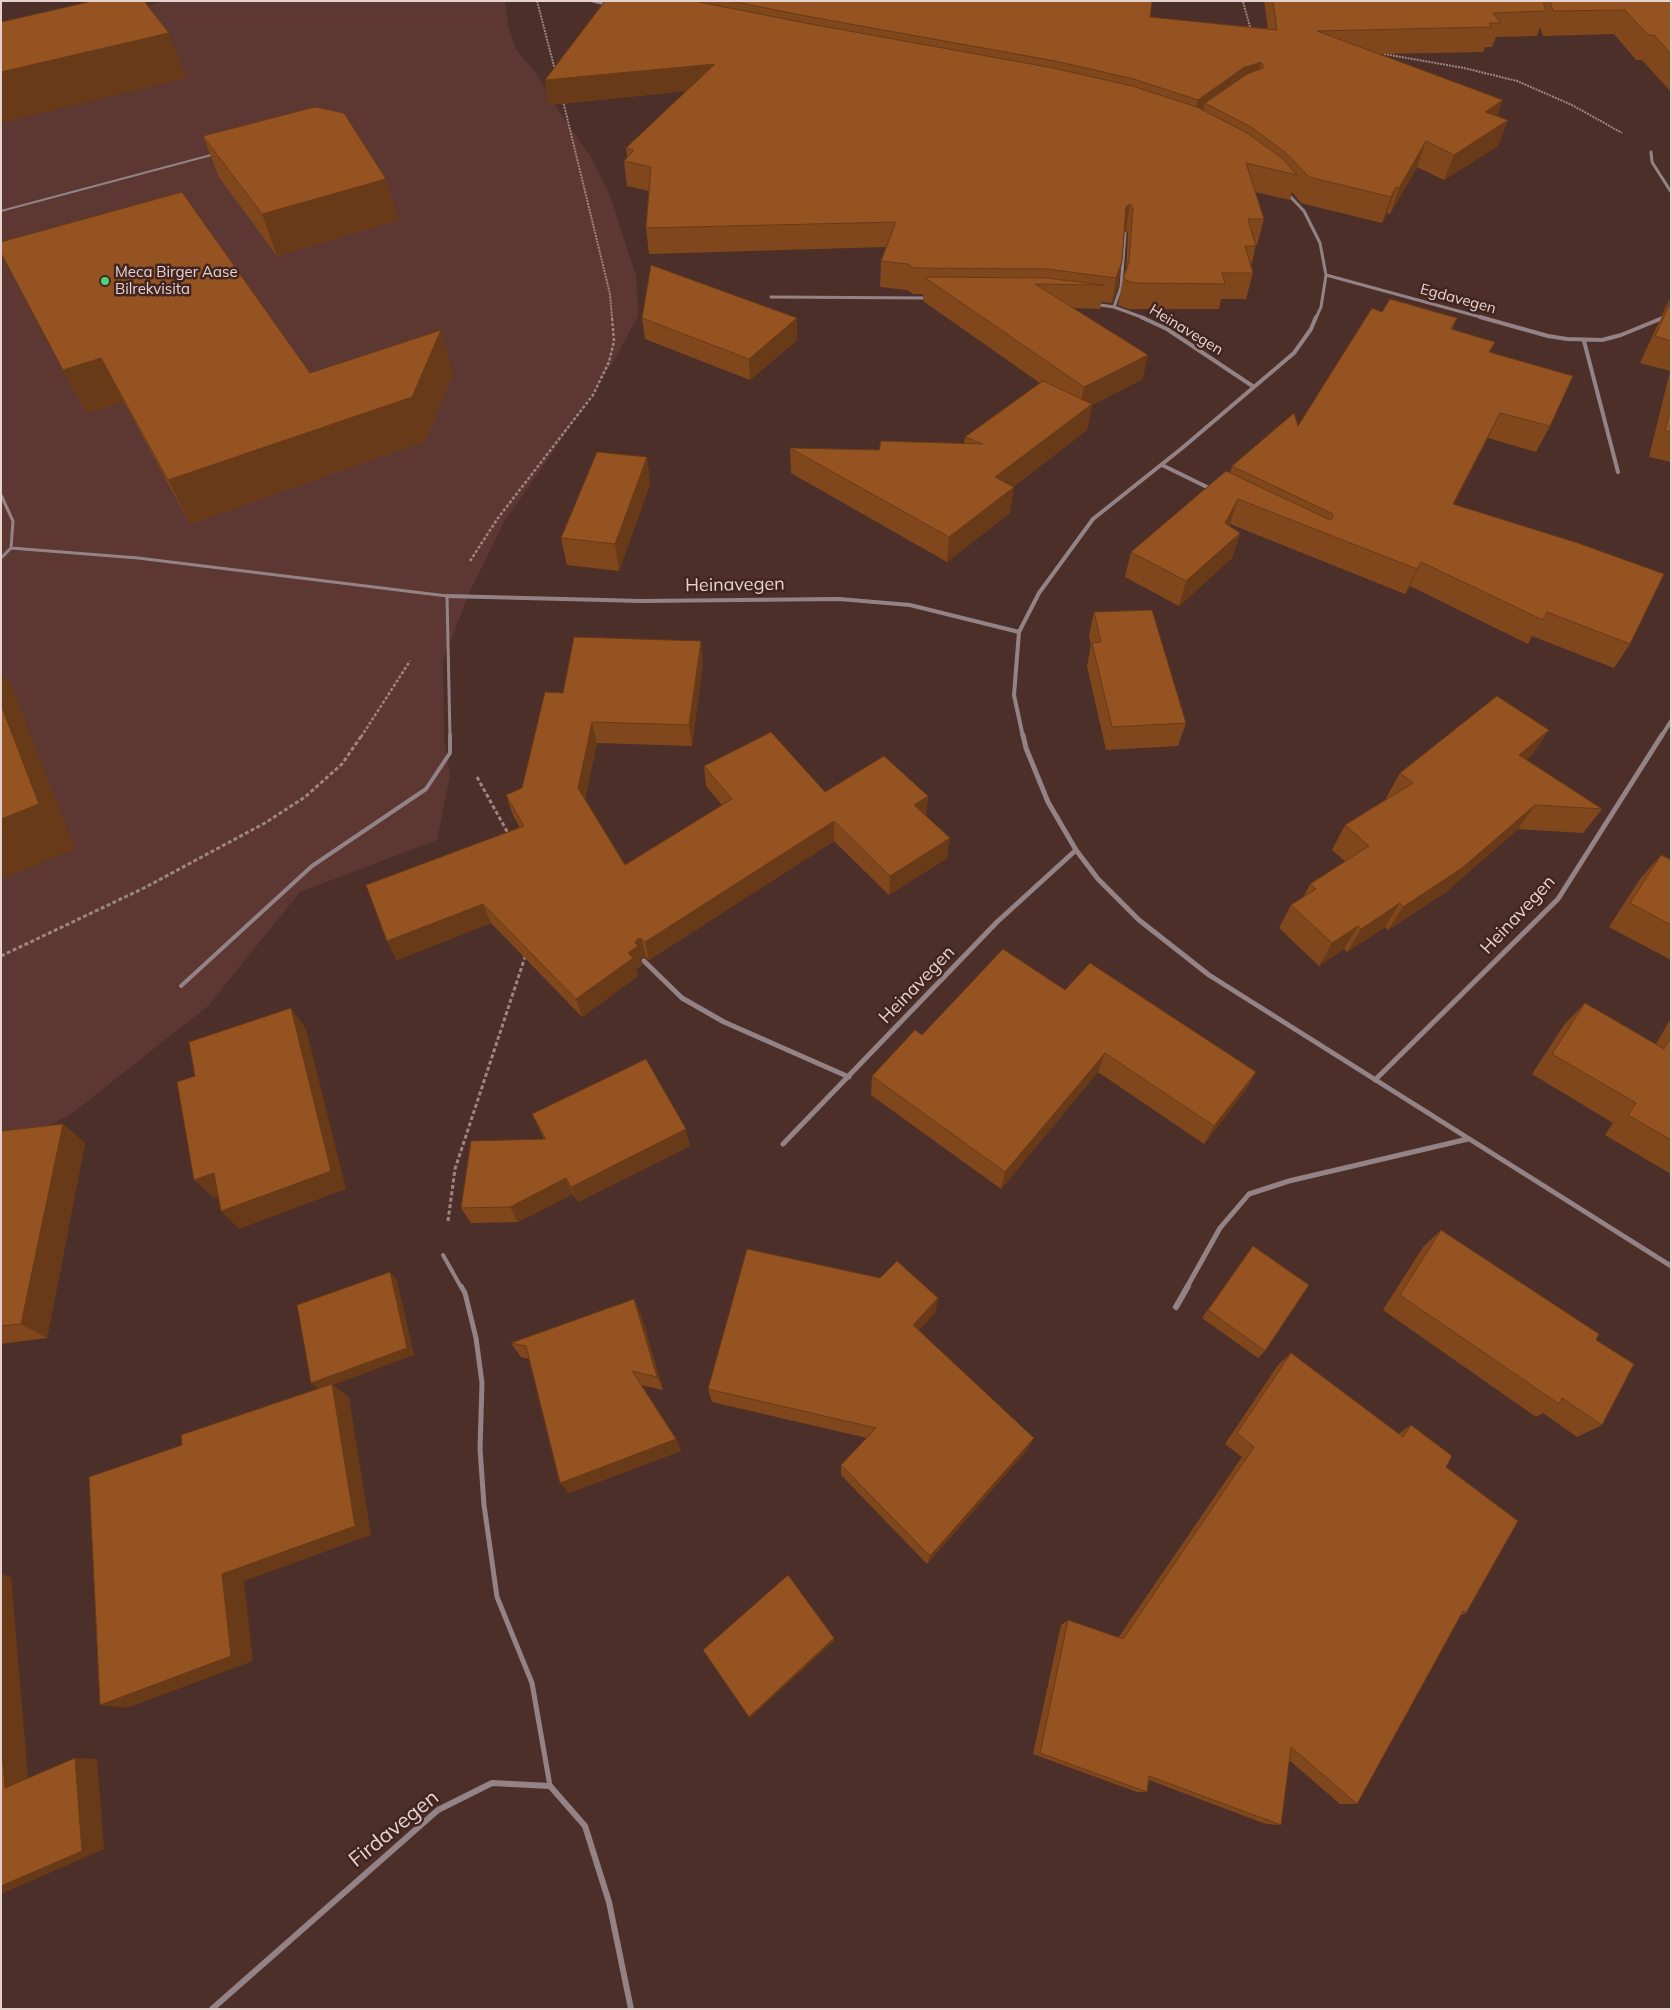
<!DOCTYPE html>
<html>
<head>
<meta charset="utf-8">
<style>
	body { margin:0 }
	#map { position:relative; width:1672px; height:2010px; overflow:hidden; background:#4d2f29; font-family:Mulish,sans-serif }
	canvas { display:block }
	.frame { position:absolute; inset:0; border:2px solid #e6d2ce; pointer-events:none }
</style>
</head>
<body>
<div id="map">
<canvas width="1672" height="2010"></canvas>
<div class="frame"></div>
</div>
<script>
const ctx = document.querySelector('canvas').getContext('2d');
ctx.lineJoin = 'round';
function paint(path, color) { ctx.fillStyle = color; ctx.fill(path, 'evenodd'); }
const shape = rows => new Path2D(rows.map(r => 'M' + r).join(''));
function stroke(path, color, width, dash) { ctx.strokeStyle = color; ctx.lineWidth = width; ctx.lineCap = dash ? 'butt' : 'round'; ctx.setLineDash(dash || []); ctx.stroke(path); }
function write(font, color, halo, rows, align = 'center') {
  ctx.font = font + ' Mulish,sans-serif'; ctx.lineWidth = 5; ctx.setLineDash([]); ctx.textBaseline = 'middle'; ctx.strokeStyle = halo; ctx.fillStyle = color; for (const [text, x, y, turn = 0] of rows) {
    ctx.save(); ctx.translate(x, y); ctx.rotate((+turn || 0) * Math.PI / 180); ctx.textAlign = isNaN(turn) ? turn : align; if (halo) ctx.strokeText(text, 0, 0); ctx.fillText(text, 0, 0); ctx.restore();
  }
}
const built = shape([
	[164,1,505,1,508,25,516,50,536,73,550,98,592,159,610,196,636,276,638,316,614,360,575,420,504,522,470,591,443,660,444,739,450,775,437,840,300,892,208,1006,74,1112,1,1153,1,43,104,20]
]);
const pathFar2 = shape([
	[537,1,555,70],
	[1243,2,1251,30],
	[1384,54,1464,68,1517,81,1572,105,1622,133],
	[563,101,610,294,612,318]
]);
const pathFar1 = shape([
	[470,561,498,518,593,395,609,362,614,341,612,317],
	[361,737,410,661]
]);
const path = shape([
	[477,777,509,835],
	[1,956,144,888,265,823,305,797,342,764,362,735],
	[448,1221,455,1169,526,954]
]);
const laneFar3 = shape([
	[1,211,215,154]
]);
const laneFar2 = shape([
	[1,495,13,521,11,548,1,558],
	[11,548,138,558,447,596,450,737]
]);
const laneFar1 = shape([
	[181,986,312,866,426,789,450,753,450,735],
	[443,1255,461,1287]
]);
const lane = shape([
	[461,1286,465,1293,476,1338,482,1383,480,1449,484,1505,497,1597,532,1683,550,1786]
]);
const streetFar3 = shape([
	[593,1,609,5],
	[1651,152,1652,162,1671,192],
	[1286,192,1304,211,1320,243,1326,275,1321,307,1316,318],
	[1326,275,1484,318],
	[771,297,928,298],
	[1093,304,1114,307,1144,318],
	[1114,307,1121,287,1125,233],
	[1662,318,1671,315]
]);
const streetFar2 = shape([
	[1141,317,1167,329,1254,387],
	[1480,317,1548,336,1567,339,1602,340,1621,335,1665,317],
	[1584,341,1618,472],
	[1162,465,1213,490],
	[447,596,641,601,839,599,910,605,1019,632],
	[1023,737,1014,695,1019,632,1039,593,1093,519,1181,449,1294,353,1311,329,1316,317],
	[1661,737,1671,721]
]);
const streetFar1 = shape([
	[1023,735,1026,748,1048,802,1076,850,1098,879,1139,920,1209,975,1671,1266],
	[644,961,682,998,724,1022,849,1077],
	[1375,1080,1558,899,1662,735],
	[783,1144,997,922,1076,850],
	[1187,1287,1220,1228,1249,1194,1289,1181,1468,1139]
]);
const street = shape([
	[1176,1307,1188,1286],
	[212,2009,438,1810,492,1783,550,1786,585,1826,609,1902,631,2009]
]);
const wall = shape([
	[605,1,1152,1,1150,17,1268,29,1264,1,1671,1,1671,92,1642,60,1636,60,1614,34,1543,36,1540,27,1537,36,1496,37,1492,47,1485,47,1483,52,1379,54,1503,100,1497,116,1508,120,1498,146,1444,180,1417,167,1390,214,1387,213,1382,223,1301,203,1292,192,1290,200,1255,192,1264,219,1257,245,1256,245,1251,266,1253,273,1246,299,1221,299,1219,309,1129,309,1118,305,1123,279,1126,273,1128,233,1126,230,1125,231,1122,261,1118,286,1112,303,1101,302,1100,309,1073,308,1143,379,1092,405,1087,430,1013,487,1010,513,947,562,791,473,790,448,879,450,964,444,965,437,1040,383,923,301,923,294,913,294,907,290,880,287,881,261,886,247,649,254,646,228,649,191,627,186,624,161,627,157,626,148,686,91,549,105,545,80],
	[203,136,386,179,398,220,277,256,219,177],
	[1671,297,1671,462,1649,457,1670,371,1640,363,1658,324,1663,314,1662,314,1666,306],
	[1382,312,1457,318,1452,330,1490,353,1550,426,1536,452,1488,438,1453,505,1630,644,1614,668,1532,636,1528,644,1410,586,1405,594,1230,524,1229,526,1240,533,1232,558,1179,606,1125,577,1131,552,1230,473,1232,466,1298,426],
	[642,318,797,340,750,380,645,339],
	[63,370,310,373,453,374,425,441,190,524,124,402,87,413],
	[647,457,650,484,619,571,567,565,561,538],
	[1094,612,1186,723,1178,746,1106,750,1087,666,1091,645,1089,636],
	[703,662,692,746,597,743,585,799,625,865,722,805,706,786,704,766,825,792,928,796,926,816,947,858,889,895,834,841,649,960,646,957,641,958,641,959,642,965,636,969,638,976,582,1017,491,923,397,960,387,941,520,828,513,815,506,795,522,788,563,693],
	[1549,730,1532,755,1526,760,1602,809,1583,833,1518,829,1446,892,1388,930,1385,927,1347,952,1344,949,1319,966,1279,928,1291,905,1304,896,1310,884,1346,862,1332,850,1345,825,1387,799,1386,798,1400,773],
	[1661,855,1671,860,1671,960,1609,927,1640,879],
	[1065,990,1256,1072,1245,1091,1204,1144,1098,1072,1001,1189,871,1095,872,1076,922,1035],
	[1585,1003,1656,1044,1671,1018,1671,1174,1605,1135,1613,1123,1532,1074,1564,1025],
	[532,1114,690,1146,578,1202,573,1194,518,1222,471,1223,461,1208,544,1139],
	[63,1124,85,1143,47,1338,1,1344,1,1131],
	[1441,1230,1596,1340,1602,1425,1577,1437,1543,1413,1536,1417,1383,1310,1423,1247],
	[1253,1246,1265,1351,1258,1358,1202,1318],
	[938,1298,935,1313,919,1330,1027,1450,927,1564,841,1475,841,1465,867,1438,712,1402,708,1389],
	[634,1299,641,1315,663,1390,641,1385,676,1439,681,1451,569,1493,560,1483,529,1359,521,1357,511,1343],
	[1291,1353,1398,1434,1411,1425,1446,1467,1466,1613,1461,1615,1357,1804,1340,1804,1289,1760,1281,1825,1266,1824,1149,1780,1147,1792,1137,1792,1033,1754,1061,1625,1068,1620,1118,1638,1242,1457,1225,1444,1278,1365]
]);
const shadedWall = shape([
	[169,33,186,78,1,123,1,72],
	[1261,62,1255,87,1205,103,1202,118,1192,125,1198,100,1243,68],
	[715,64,717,88,549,105,545,80],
	[1503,100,1493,126,1485,112],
	[1508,120,1498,146,1444,180,1454,155],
	[1426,141,1417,167,1390,214,1399,188],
	[386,179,398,220,277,256,262,214],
	[1396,187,1387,213,1382,223,1391,197],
	[1130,204,1126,230,1122,233,1126,207],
	[1122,261,1118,286,1112,303,1116,278],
	[1671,299,1671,300,1663,314,1662,314],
	[797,318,797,340,750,380,749,359],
	[441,330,453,374,425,441,190,524,168,480],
	[1148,355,1143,379,1092,405,1087,430,992,503,995,477,1079,411,1084,387],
	[101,358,124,402,87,413,63,370],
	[1500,413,1488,438,1441,529,1453,504],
	[647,457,650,484,619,571,615,544],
	[1014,487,1010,513,947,562,949,537],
	[1238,499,1230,524,1217,548,1225,523],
	[1240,533,1232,558,1179,606,1186,581],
	[1421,562,1410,586,1405,594,1417,569],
	[701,641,703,662,692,746,689,725],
	[1,673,12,687,75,849,1,879],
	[592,722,597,743,583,808,578,788],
	[1549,730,1532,755,1502,780,1519,755],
	[928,796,926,817,914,805],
	[1535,805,1518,829,1446,892,1388,930,1403,907],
	[834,821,834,841,649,960,645,942],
	[950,838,947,858,889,895,890,876],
	[1400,903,1385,927,1347,952,1361,929],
	[483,904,491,923,397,960,387,941],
	[1358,926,1344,949,1319,966,1332,943],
	[641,938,646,957,641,958,641,959,642,965,636,969,638,976,582,1017,576,999,628,953,635,943,637,939],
	[291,1008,306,1029,346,1189,239,1229,221,1211],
	[1105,1053,1098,1072,1001,1189,1005,1172],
	[1256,1072,1245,1091,1204,1144,1214,1126],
	[63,1124,85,1143,47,1338,21,1324],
	[686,1129,690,1146,578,1202,571,1187],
	[214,1173,232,1192,214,1198,194,1180],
	[566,1178,573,1194,518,1222,510,1207],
	[390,1272,397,1280,414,1355,333,1385,349,1397,371,1535,244,1581,253,1661,127,1708,100,1705,222,1574,320,1390,311,1383],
	[938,1298,935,1313,910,1339,913,1325],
	[634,1299,641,1315,663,1390,657,1377],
	[1034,1438,1027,1450,927,1564,930,1556],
	[676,1439,681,1451,569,1493,560,1483],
	[1,1574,11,1577,29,1788,5,1788,1,1740],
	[834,1638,834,1641,750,1718,749,1717],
	[75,1758,97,1759,104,1849,1,1894,1,1886]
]);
const building = shape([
	[93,1,144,1,169,33,1,72,1,22,93,1],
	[605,1,694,1,805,23,1053,68,1132,86,1197,107,1247,133,1282,158,1297,175,1246,163,1264,219,1248,219,1256,246,1245,246,1253,273,1222,273,1225,284,1134,283,1123,279,1129,262,1133,208,1130,204,1126,207,1122,261,1116,278,1047,269,914,268,908,264,881,261,896,222,646,228,651,167,624,161,634,150,626,148,715,64,545,80,605,1],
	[731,1,1152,1,1150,17,1277,30,1273,1,1543,1,1546,11,1493,13,1501,23,1489,23,1492,27,1317,31,1503,100,1485,112,1508,120,1454,155,1426,141,1399,188,1396,187,1391,197,1309,177,1286,153,1251,127,1205,103,1247,74,1263,68,1263,64,1261,62,1243,68,1198,100,1134,79,1055,61,806,16,731,1],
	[1550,1,1671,1,1671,54,1654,35,1648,35,1625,10,1553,11,1550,1],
	[315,107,344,113,386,179,262,214,203,136,315,107],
	[182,192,310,373,441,330,412,397,168,480,101,358,63,370,1,253,1,242,182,192],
	[651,265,797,318,749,359,642,318,651,265],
	[924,277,1046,278,1104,285,1035,284,1148,355,1084,387,924,277],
	[1390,299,1457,318,1451,329,1495,342,1489,352,1573,376,1550,426,1500,413,1453,504,1578,543,1664,574,1630,644,1547,612,1543,620,1421,562,1417,569,1238,499,1225,523,1240,533,1186,581,1131,552,1226,471,1328,519,1332,519,1333,515,1331,513,1232,466,1294,413,1298,426,1372,308,1382,312,1390,299],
	[1671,301,1671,341,1655,336,1671,301],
	[1043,381,1092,404,995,477,1014,487,949,537,790,448,879,450,881,441,983,444,965,437,1043,381],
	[1671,408,1671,432,1665,430,1671,408],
	[597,452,647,457,615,544,561,538,597,452],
	[1152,610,1186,723,1112,727,1092,643,1101,642,1094,612,1152,610],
	[574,637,701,641,689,725,592,722,578,788,625,865,732,799,704,766,771,732,825,792,884,756,928,796,914,805,950,838,890,876,834,821,645,942,641,938,637,939,635,943,638,946,628,953,633,958,576,999,483,904,387,941,366,885,524,826,506,795,522,788,545,692,563,693,574,637],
	[1497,696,1549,730,1519,755,1602,809,1535,805,1462,868,1403,907,1400,903,1361,929,1358,926,1332,943,1291,905,1316,889,1310,884,1369,846,1345,825,1413,783,1400,773,1497,696],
	[1,705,39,804,1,819,1,705],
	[1661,855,1671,860,1671,925,1630,903,1661,855],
	[1003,949,1065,990,1090,963,1256,1072,1214,1126,1105,1053,1005,1172,872,1076,915,1030,922,1035,1003,949],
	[1585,1003,1664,1049,1671,1037,1671,1140,1628,1115,1636,1103,1552,1054,1585,1003],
	[291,1008,331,1171,221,1211,214,1173,194,1180,177,1082,195,1076,189,1042,291,1008],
	[646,1059,686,1129,571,1187,566,1178,510,1207,461,1208,471,1141,546,1139,532,1114,646,1059],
	[63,1124,21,1324,1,1326,1,1131,63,1124],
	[1441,1230,1599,1334,1596,1340,1634,1364,1602,1425,1562,1398,1559,1404,1400,1295,1441,1230],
	[1253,1246,1309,1285,1265,1351,1208,1310,1253,1246],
	[747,1249,880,1278,897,1261,938,1298,913,1325,1034,1438,930,1556,841,1465,876,1428,708,1389,747,1249],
	[390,1272,407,1348,311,1383,297,1305,390,1272],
	[634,1299,657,1377,632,1371,676,1439,560,1483,526,1346,511,1343,634,1299],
	[1291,1353,1403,1437,1411,1425,1452,1456,1446,1467,1518,1521,1466,1613,1463,1611,1357,1804,1291,1747,1281,1825,1149,1776,1147,1792,1040,1753,1068,1620,1123,1639,1254,1447,1237,1433,1291,1353],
	[332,1384,355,1526,222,1574,231,1656,100,1705,89,1477,182,1445,181,1435,332,1384],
	[788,1575,834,1638,749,1717,703,1650,788,1575],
	[1,1740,5,1788,75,1758,82,1851,1,1886,1,1740]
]);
const markers = [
	[105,281,5,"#4cd677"]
];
const farPoinames = [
	["Meca Birger Aase",115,272],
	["Bilrekvisita",115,289]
];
const farStreetnames = [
	["Egdavegen",1458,299,15],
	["Heinavegen",1186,330,31]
];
const streetNames = [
	["Heinavegen",735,585,-1],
	["Heinavegen",1518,915,-47],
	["Heinavegen",917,985,-46]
];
const nearStreetnames = [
	["Firdavegen",394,1829,-39]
];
paint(built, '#5d3832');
stroke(pathFar2, '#9e8580', 2, [2, 1]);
stroke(pathFar1, '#9e8580', 2.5, [3, 2]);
stroke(path, '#9e8580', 3, [4, 2.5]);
stroke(laneFar3, '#948386', 2);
stroke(laneFar2, '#948386', 3);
stroke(laneFar1, '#948386', 4);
stroke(lane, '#948386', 5);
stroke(streetFar3, '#948386', 3);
stroke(streetFar2, '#948386', 4);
stroke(streetFar1, '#948386', 5);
stroke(street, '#948386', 6);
paint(wall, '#80471c');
paint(shadedWall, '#683a17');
paint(building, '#955321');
stroke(building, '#683a17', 1);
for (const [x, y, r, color] of markers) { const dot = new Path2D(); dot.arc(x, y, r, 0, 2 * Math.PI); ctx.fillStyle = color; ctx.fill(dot); stroke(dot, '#422520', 2); }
write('15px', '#e6d2ce', '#422520', farPoinames, 'left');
write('15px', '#e6d2ce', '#422520', farStreetnames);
write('18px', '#e6d2ce', '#422520', streetNames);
write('21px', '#e6d2ce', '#422520', nearStreetnames);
</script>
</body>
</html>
